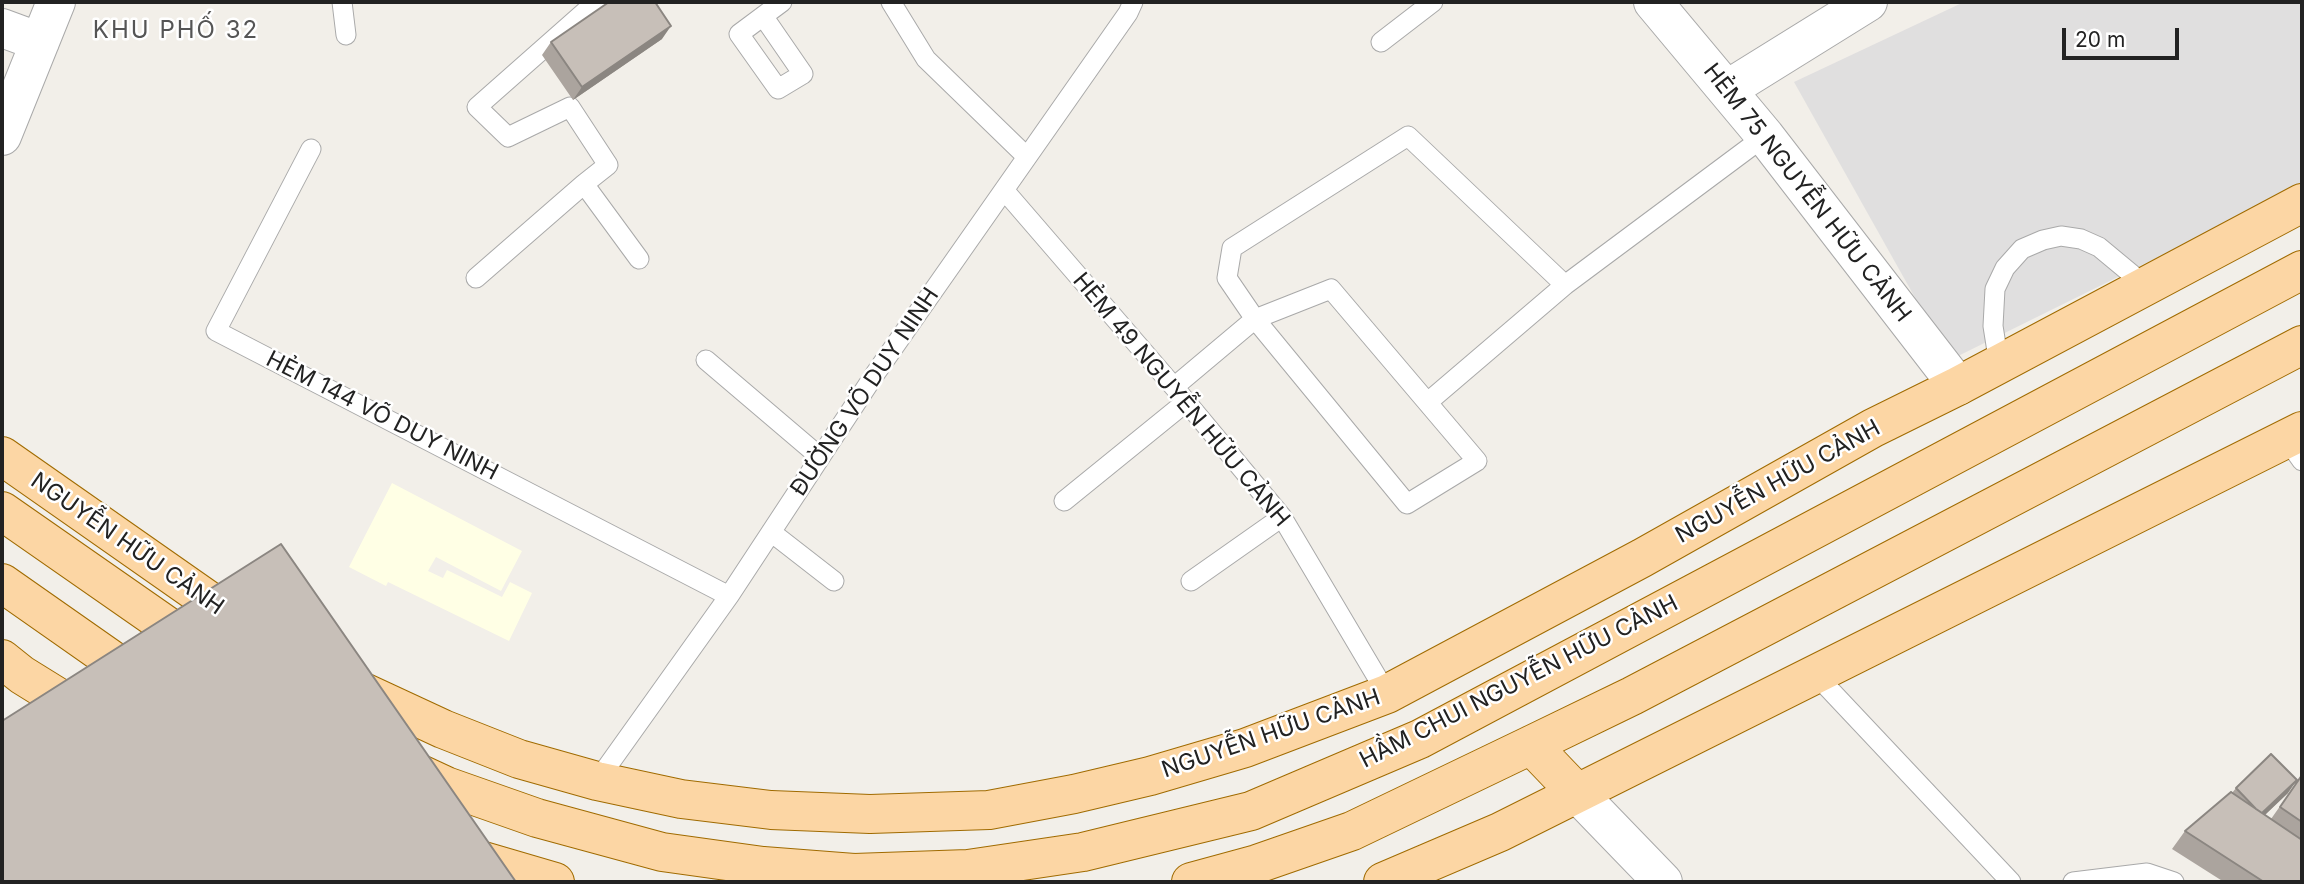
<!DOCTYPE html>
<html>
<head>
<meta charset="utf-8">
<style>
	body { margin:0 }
	#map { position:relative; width:2304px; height:884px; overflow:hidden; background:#f2efe9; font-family:Inter,sans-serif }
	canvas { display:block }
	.frame { position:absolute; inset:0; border:4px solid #222; pointer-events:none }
	.scale { position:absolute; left:2062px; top:28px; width:117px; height:32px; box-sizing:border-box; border:4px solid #222; border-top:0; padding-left:9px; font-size:21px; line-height:24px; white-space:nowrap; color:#222; -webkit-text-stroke:5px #fff; paint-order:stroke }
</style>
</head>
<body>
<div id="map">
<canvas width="2304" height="884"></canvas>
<div class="frame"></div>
<div class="scale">20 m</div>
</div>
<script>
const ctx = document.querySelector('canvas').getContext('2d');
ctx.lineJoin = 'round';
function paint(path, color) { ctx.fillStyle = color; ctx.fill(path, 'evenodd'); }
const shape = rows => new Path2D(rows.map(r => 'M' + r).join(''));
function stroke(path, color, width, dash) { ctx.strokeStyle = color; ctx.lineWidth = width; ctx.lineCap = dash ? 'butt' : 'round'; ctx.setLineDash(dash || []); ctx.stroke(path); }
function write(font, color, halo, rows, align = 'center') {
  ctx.font = font + ' Inter,sans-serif'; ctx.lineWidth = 5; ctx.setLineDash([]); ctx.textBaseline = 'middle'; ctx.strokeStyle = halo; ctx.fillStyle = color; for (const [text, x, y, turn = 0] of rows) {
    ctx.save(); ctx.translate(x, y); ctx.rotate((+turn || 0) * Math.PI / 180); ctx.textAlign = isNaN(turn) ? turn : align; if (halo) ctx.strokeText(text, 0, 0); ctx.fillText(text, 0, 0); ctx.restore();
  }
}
const residential = shape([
	[1964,2,2302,2,2302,186,1950,360,1794,82]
]);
const education = shape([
	[392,483,522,551,501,591,436,557,428,571,443,578,447,570,502,597,510,582,532,593,509,641,388,582,386,586,349,567]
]);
const service = shape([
	[342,2,346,35],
	[596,2,477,107,508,137,570,107,608,165,584,184,639,259],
	[891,2,926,59,1027,157],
	[763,16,803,74,778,89,739,34,782,2],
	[1381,42,1433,2],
	[311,149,216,331,729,596],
	[1004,190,1174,387,1282,517,1387,694],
	[476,278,584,184],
	[706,360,820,457],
	[1999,364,1993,326,1995,289,2005,268,2022,249,2043,240,2061,236,2081,239,2099,247,2146,286],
	[1174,387,1255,319,1331,289,1477,461,1407,504,1255,319,1227,278,1232,248,1408,136,1565,285],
	[1428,402,1565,285,1765,136],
	[2287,440,2302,461],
	[1064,501,1186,402],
	[771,532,834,581],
	[1191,581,1282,517],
	[1815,674,2011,882],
	[597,781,729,596,875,374,1128,13,1133,2],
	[2073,882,2147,873,2174,882]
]);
const minor = shape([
	[1653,2,1765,136,1958,386],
	[2,28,40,42],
	[1728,89,1868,2],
	[2,136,56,2],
	[1577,793,1663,882]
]);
const primary = shape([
	[2,456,242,624],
	[2,511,203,651],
	[2,583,149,686],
	[2,659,22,675,93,719],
	[346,684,443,729,519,759,597,781,681,799,771,810,870,814,989,810,1074,794,1150,776,1245,748,1387,694,1642,558,1873,428,1958,386,2302,203],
	[1531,745,1577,793],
	[403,766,446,786,537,818,662,852,763,866,854,873,968,869,1083,852,1251,811,1420,739,2302,270],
	[456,853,555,882],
	[1191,882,1257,864,1352,831,1531,745,1632,696,2302,345],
	[1383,882,1500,832,2302,431]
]);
const wall = shape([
	[662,39,573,100,542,55,551,42],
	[2302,775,2302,882,2224,882,2172,849,2185,831,2232,793,2236,788,2288,793,2265,815,2271,819]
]);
const shadedWall = shape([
	[671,26,662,39,573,100,582,87],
	[2297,780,2288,793,2252,827,2261,814]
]);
const building = shape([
	[609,2,655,2,671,26,582,87,551,42,609,2],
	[281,544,516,882,2,882,2,721,281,544],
	[2271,754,2297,780,2262,813,2256,809,2236,788,2271,754],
	[2302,775,2302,822,2280,807,2302,775],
	[2231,792,2302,840,2302,882,2264,882,2185,831,2231,792]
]);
const streetNames = [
	["HẺM 75 NGUYỄN HỮU CẢNH",1807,193,52],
	["ĐƯỜNG VÕ DUY NINH",865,392,-56],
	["HẺM 49 NGUYỄN HỮU CẢNH",1181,400,50],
	["HẺM 144 VÕ DUY NINH",382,416,27],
	["NGUYỄN HỮU CẢNH",1778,482,-29],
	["NGUYỄN HỮU CẢNH",127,544,35],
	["HẦM CHUI NGUYỄN HỮU CẢNH",1519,682,-27],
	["NGUYỄN HỮU CẢNH",1271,734,-19]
];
const neighbourhoodNames = [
	["KHU PHỐ 32",176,31]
];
paint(residential, '#e0dfdf');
paint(education, '#ffffe5');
stroke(service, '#a9a9a9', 21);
stroke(minor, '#a9a9a9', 40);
stroke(primary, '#a06b00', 40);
stroke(service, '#fff', 19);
stroke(minor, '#fff', 38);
stroke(primary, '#fcd6a4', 38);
paint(wall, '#aba49e');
paint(shadedWall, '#8b8681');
paint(building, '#c7bfb8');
stroke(building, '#8b8681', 2);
write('23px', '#222', '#fff', streetNames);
ctx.letterSpacing = '2px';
write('24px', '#555', '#fff', neighbourhoodNames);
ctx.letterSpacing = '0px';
</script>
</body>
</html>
